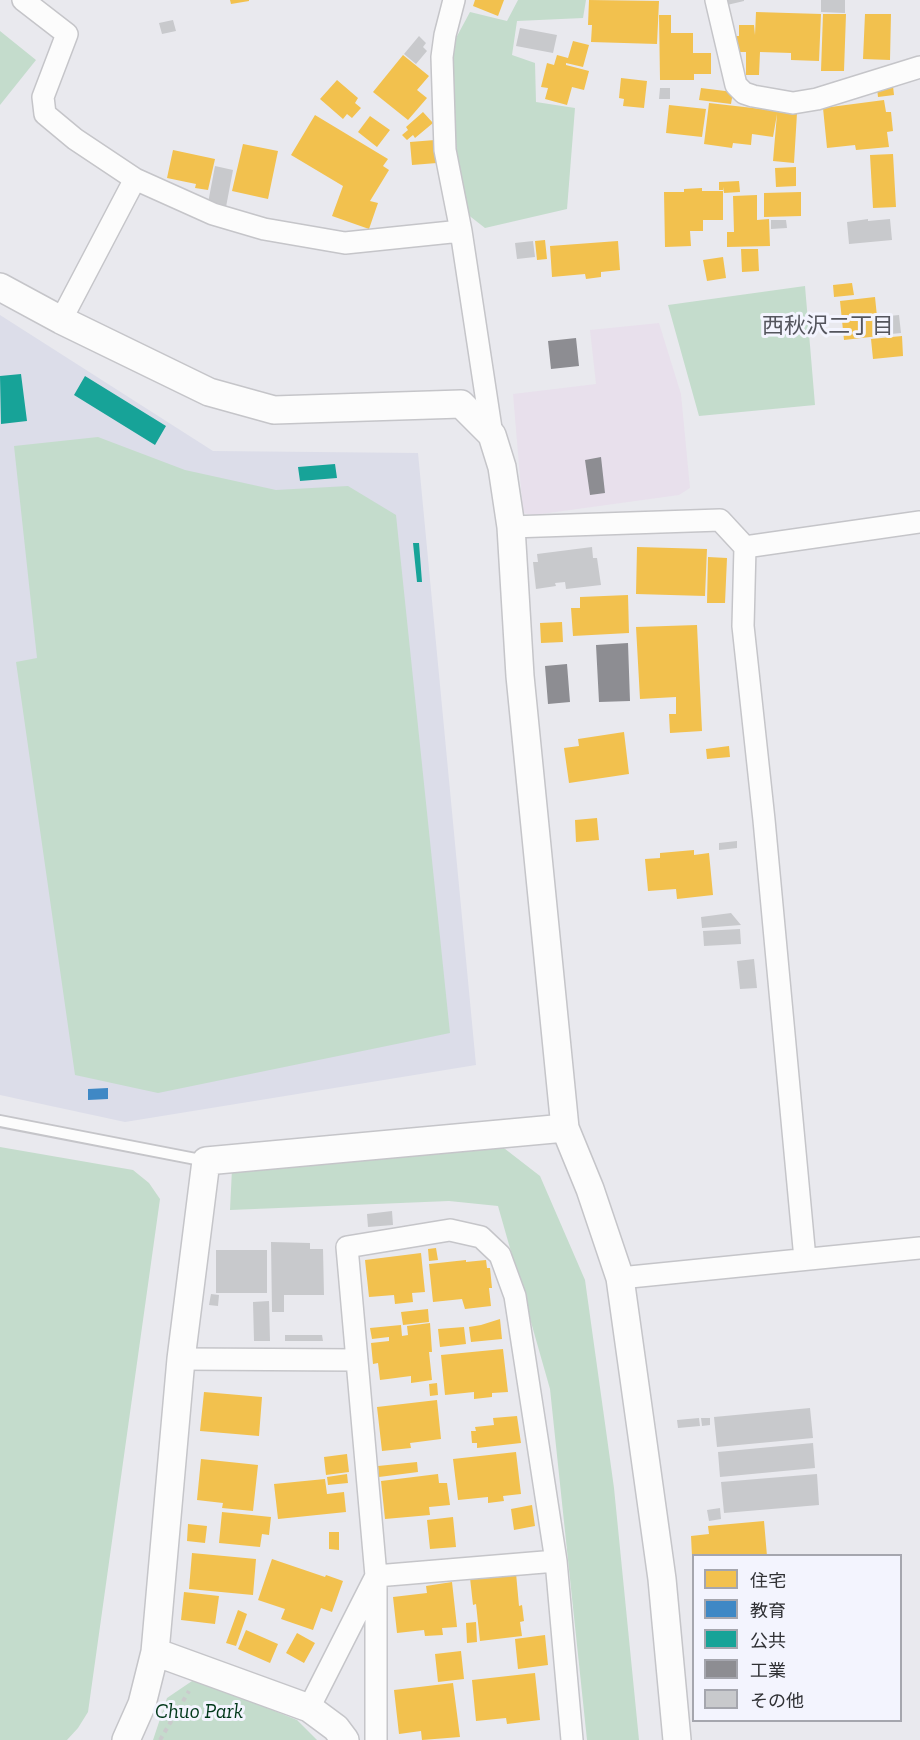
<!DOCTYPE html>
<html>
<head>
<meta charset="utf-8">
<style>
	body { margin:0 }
	#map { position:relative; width:920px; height:1740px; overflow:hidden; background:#e9e9ee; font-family:"Zilla Slab","Noto Sans JP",serif }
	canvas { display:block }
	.legend { position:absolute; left:692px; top:1554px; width:210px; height:168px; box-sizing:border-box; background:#f3f4fe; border:2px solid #a5a6ae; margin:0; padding:8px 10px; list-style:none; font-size:18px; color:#303135 }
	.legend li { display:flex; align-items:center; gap:12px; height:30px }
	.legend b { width:30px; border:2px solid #a5a6ae }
</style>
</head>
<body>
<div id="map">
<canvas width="920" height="1740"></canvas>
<ul class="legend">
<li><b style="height:16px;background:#f2c14e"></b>住宅</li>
<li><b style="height:16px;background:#3f88c5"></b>教育</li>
<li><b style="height:16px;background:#17a398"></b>公共</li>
<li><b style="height:16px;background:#8d8d92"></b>工業</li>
<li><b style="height:16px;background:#c8c9cc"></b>その他</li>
</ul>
</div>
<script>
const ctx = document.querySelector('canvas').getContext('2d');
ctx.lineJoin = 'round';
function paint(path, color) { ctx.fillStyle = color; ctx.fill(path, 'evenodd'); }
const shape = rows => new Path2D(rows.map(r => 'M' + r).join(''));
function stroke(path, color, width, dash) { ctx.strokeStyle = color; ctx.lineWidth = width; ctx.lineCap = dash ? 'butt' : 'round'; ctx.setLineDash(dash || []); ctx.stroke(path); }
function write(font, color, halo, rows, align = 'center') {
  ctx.font = font + ' "Zilla Slab","Noto Sans JP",serif'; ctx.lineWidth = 6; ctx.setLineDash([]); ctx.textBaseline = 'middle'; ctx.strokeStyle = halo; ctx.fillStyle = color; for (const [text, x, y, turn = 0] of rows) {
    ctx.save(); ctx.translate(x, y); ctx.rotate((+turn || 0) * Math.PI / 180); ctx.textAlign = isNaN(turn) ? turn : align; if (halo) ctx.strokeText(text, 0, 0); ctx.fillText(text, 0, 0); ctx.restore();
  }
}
const industrial = shape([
	[659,323,681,394,690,488,679,495,534,515,523,513,513,394,596,384,590,330]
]);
const built = shape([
	[0,315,213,451,418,453,476,1065,125,1122,0,1095]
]);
const green = shape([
	[518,0,586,0,583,18,517,21,512,55,535,63,536,102,575,108,567,209,485,228,462,210,450,73,456,38,470,12,507,21],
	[0,31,36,60,0,105],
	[805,286,815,405,699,416,668,305],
	[98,437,185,470,276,490,348,486,396,515,450,1033,158,1093,75,1075,16,662,37,658,14,446],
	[500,1145,540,1176,585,1280,614,1488,639,1740,587,1740,550,1389,498,1206,449,1201,230,1210,232,1169],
	[0,1147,133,1170,149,1183,160,1199,88,1712,78,1728,67,1740,0,1740],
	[195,1679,297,1720,317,1740,153,1740,167,1698]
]);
const homes = shape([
	[230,0,249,0,249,1,231,4],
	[475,0,504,0,498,16,473,6],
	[589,0,659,1,657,44,591,42,592,25,588,25],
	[756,12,821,14,819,61,791,60,791,53,760,52,759,75,746,75,746,52,734,52,734,36,739,36,739,25,754,25,755,35],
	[823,14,846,14,844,71,821,71],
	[865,14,891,14,890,60,863,59],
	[659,15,671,15,671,33,693,33,693,53,711,53,711,74,694,74,694,80,660,80],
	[573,41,589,45,583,67,566,63,566,65,589,71,584,90,572,87,567,105,545,99,548,88,541,87,547,63,554,65,557,55,568,58],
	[403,55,429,76,417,90,427,98,408,120,373,92],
	[621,78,647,81,644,108,623,106,624,99,619,98],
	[337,80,358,98,355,103,361,108,352,118,347,114,343,119,320,99],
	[893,86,894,95,878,97,877,88],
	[701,88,733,92,731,104,699,100],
	[884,100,886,112,891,112,893,131,887,132,889,147,856,150,855,145,827,148,823,108],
	[709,103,797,113,794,163,773,161,777,114,773,137,752,134,751,145,733,143,732,148,704,144],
	[669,105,706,109,702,137,666,133],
	[423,112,433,123,415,138,413,135,407,140,402,135,408,130,406,127],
	[315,115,388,159,383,166,389,170,370,201,378,203,369,229,332,216,343,186,291,155],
	[370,116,390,130,377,147,358,132],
	[435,140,437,163,412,165,410,142],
	[243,144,278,151,268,199,232,191],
	[173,150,215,159,208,190,195,188,196,184,167,178],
	[893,154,896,207,873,208,870,155],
	[796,167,796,186,776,187,775,168],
	[739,181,740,192,724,193,723,187,723,190,719,190,719,182],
	[702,188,702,191,723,191,723,220,703,220,703,231,690,231,691,246,665,247,664,192,684,192,684,189],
	[801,192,801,216,764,217,764,193],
	[757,195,757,220,769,219,770,246,727,247,727,232,734,232,733,196],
	[545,240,547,259,537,260,535,241],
	[618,241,620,270,601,272,601,277,586,279,585,274,552,277,550,246],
	[741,249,758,249,759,271,742,272],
	[723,257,726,278,707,281,703,260],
	[852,283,854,295,834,297,833,285],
	[875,297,879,336,844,340,840,301],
	[902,336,903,356,873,359,871,339],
	[637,547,707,549,705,596,636,594],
	[708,557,727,558,725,603,707,603],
	[628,595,629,633,573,636,571,608,580,608,580,597],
	[562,622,563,642,541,643,540,623],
	[697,625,702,731,670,733,669,714,676,714,676,697,640,699,636,627],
	[624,732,629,774,569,783,564,748,579,746,578,739],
	[729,746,730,757,707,759,706,749],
	[597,818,599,840,576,842,575,820],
	[694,850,694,855,709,853,713,895,677,899,676,889,648,891,645,859,660,858,660,853],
	[436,1248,438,1260,429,1261,428,1249],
	[421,1253,425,1292,412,1293,413,1302,395,1304,394,1295,369,1297,365,1260],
	[466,1260,466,1262,486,1260,487,1268,490,1268,492,1288,489,1288,491,1306,465,1309,462,1299,433,1302,429,1264],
	[428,1309,429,1322,403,1325,401,1312],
	[500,1319,502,1339,471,1342,469,1327,481,1325],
	[430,1323,432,1352,429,1352,432,1380,411,1383,411,1376,380,1380,378,1363,373,1364,371,1343,389,1341,389,1337,372,1339,370,1328,401,1325,402,1336,408,1335,407,1326],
	[464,1327,466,1344,440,1347,438,1329],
	[503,1349,508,1392,492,1393,492,1397,474,1399,474,1392,445,1395,441,1355],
	[437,1383,438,1395,430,1396,429,1384],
	[204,1392,262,1397,259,1436,200,1431],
	[437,1400,441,1439,410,1443,411,1448,382,1451,377,1407],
	[517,1416,521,1443,477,1448,477,1443,472,1443,471,1431,476,1431,475,1427,494,1425,493,1418],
	[516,1452,521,1494,503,1496,504,1501,488,1503,488,1497,458,1500,453,1459],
	[347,1454,349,1472,326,1475,324,1457],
	[201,1459,258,1465,253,1511,222,1508,223,1503,197,1500],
	[417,1462,418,1472,379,1477,378,1466],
	[347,1474,348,1483,328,1485,327,1477],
	[438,1474,439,1483,447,1483,450,1505,429,1507,430,1515,385,1519,381,1481],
	[325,1479,327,1494,344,1492,346,1512,278,1519,274,1484],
	[532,1505,535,1526,514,1530,511,1509],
	[222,1512,271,1517,269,1535,262,1534,260,1547,219,1543],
	[453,1517,456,1547,430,1549,427,1520],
	[764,1521,767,1556,692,1556,691,1536,709,1534,708,1526],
	[188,1524,207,1526,205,1543,187,1541],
	[329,1532,339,1532,339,1550,329,1549],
	[192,1553,256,1559,253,1595,189,1589],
	[272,1559,325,1577,326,1575,343,1581,332,1612,321,1608,313,1630,281,1619,285,1609,258,1600],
	[516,1573,519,1606,522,1605,524,1621,520,1622,522,1636,480,1641,476,1604,473,1605,470,1578],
	[452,1582,457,1627,442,1628,443,1635,425,1636,424,1630,397,1633,393,1597,427,1593,426,1586],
	[184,1592,219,1596,215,1624,181,1620],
	[238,1610,247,1614,236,1646,226,1643],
	[476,1622,477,1642,467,1643,466,1623],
	[246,1630,278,1644,270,1663,238,1649],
	[297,1633,315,1643,304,1663,286,1653],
	[545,1635,548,1665,518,1669,515,1639],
	[461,1651,464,1679,438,1682,435,1654],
	[535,1673,540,1720,507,1724,506,1718,476,1721,472,1680],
	[453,1683,460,1737,422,1740,421,1731,399,1734,394,1690]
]);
const schools = shape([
	[108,1088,108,1099,88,1100,88,1089]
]);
const public = shape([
	[21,374,27,421,1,424,0,376],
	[85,376,166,426,155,445,74,395],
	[335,464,337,478,300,481,298,467],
	[413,543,419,543,422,582,417,582]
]);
const industry = shape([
	[576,338,579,366,551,369,548,341],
	[601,457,605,493,590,495,585,460],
	[628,643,630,701,599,702,596,645],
	[567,664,570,702,548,704,545,666]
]);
const building = shape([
	[725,0,744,0,744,1,727,5],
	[821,0,845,0,845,13,821,12],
	[173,20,176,31,162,34,159,23],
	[520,28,557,35,553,53,516,46],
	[419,36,426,43,423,47,427,51,416,64,404,54],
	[660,88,670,88,670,99,659,99],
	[215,166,233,170,226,207,208,203],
	[868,219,868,221,890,219,892,240,849,244,847,222],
	[771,220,786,220,787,228,771,229],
	[533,241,535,257,517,259,515,243],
	[899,315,901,333,881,335,879,317],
	[592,547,593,558,597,558,601,585,566,589,565,582,555,583,556,586,536,589,533,562,538,562,537,554],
	[737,841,737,848,719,850,719,843],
	[731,913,741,925,702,928,701,917],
	[740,929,741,944,704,946,703,931],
	[754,959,757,988,740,989,737,961],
	[392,1211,393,1225,368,1227,367,1214],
	[271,1242,310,1243,310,1249,323,1249,324,1295,284,1295,284,1312,272,1312],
	[216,1250,267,1250,267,1293,216,1293],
	[211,1294,219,1295,218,1306,209,1305],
	[269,1301,270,1341,254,1341,253,1302],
	[285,1335,322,1335,323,1341,285,1341],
	[810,1408,813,1438,717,1447,714,1417],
	[699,1418,700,1426,678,1428,677,1420],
	[701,1418,710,1418,710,1425,702,1426],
	[813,1443,815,1468,720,1477,718,1452],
	[817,1474,819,1505,724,1513,721,1482],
	[720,1508,721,1519,709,1521,707,1510]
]);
const path = shape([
	[160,1740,189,1691]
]);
const service = shape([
	[0,1121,206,1161]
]);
const minor = shape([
	[23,0,67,34,43,97,45,114,75,139,135,179,213,214,264,229,345,243,461,231],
	[454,0,445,35,442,57,445,150,461,231,492,435],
	[716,0,736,85,744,93,753,96,793,103,817,99,920,67],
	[61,320,135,179],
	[511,527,720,520,745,547,743,626,764,820,805,1259],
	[745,547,920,522],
	[620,1278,920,1248],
	[181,1359,357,1360],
	[309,1708,376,1576,556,1561,572,1740],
	[376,1740,376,1576,347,1247,450,1230,481,1237,500,1255,515,1296,556,1561]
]);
const tertiary = shape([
	[0,287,61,320,209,392,274,410,461,404,492,435,502,467,511,527,520,676,565,1128,590,1189,620,1278,662,1579,677,1740],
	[155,1652,309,1708,336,1728,345,1740],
	[126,1740,142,1704,155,1652,181,1359,206,1161,565,1128]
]);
const parkNames = [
	["Chuo Park",199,1712]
];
const neighbourhoodNames = [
	["西秋沢二丁目",828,327]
];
paint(industrial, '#e8e0ec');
paint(built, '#dcdde9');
paint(green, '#c4dccc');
paint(homes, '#f2c14e');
paint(schools, '#3f88c5');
paint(public, '#17a398');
paint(industry, '#8d8d92');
paint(building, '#c8c9cc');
stroke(service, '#c5c5c9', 14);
stroke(minor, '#c5c5c9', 24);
stroke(tertiary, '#c5c5c9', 30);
stroke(path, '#cacacc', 4, [4.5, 4.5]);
stroke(service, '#fcfcfc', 10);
stroke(minor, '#fcfcfc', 21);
stroke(tertiary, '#fcfcfc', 27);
write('italic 21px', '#01381a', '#f3f4fe', parkNames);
write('22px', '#54555d', '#f3f4fe', neighbourhoodNames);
</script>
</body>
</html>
